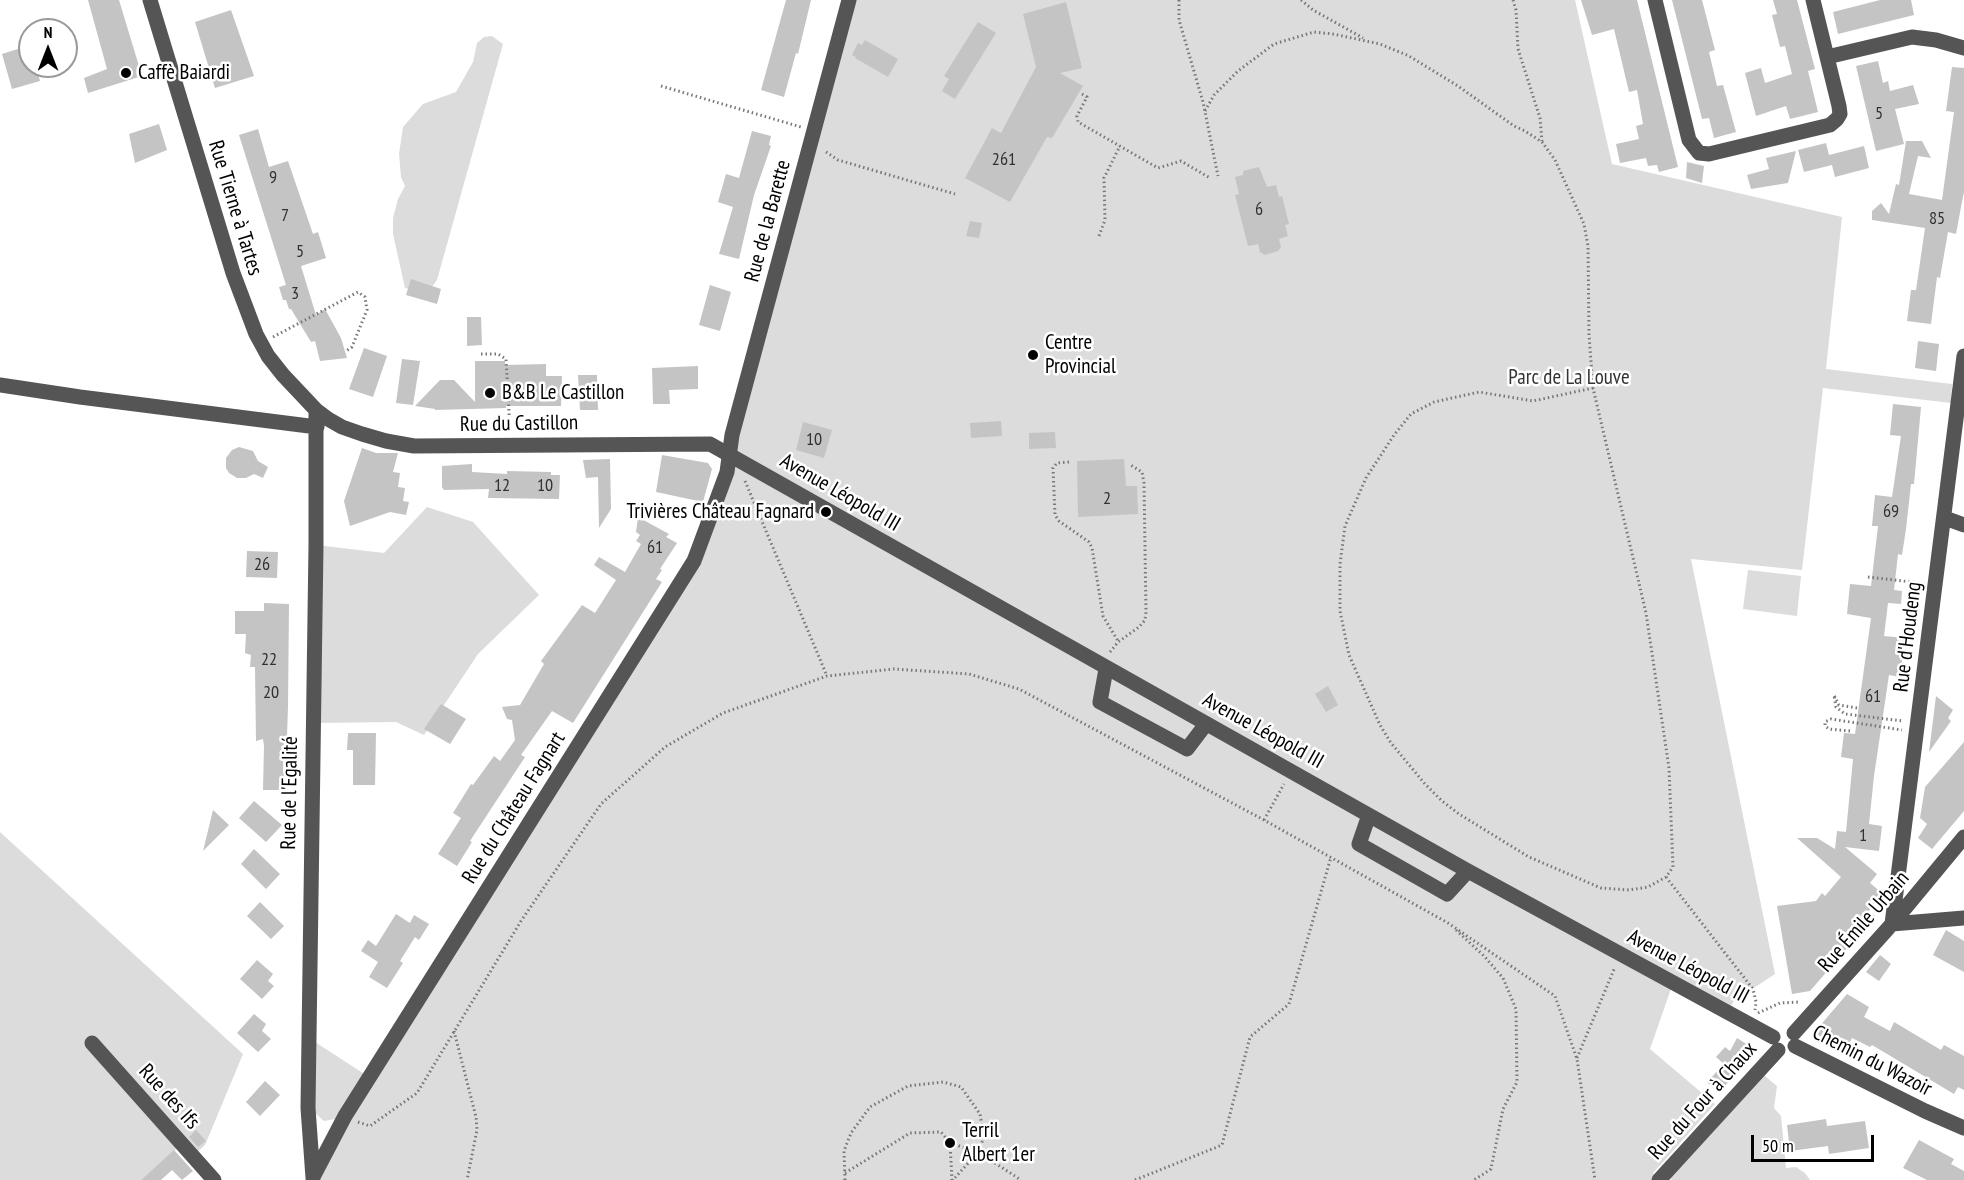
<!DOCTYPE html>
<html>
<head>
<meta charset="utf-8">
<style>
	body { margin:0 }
	#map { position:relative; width:1964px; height:1180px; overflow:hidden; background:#fff; font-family:"PT Sans Narrow",sans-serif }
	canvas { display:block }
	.north { position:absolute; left:18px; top:18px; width:60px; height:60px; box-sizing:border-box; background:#fff; border:2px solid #999; border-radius:50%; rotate:0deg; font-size:16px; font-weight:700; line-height:24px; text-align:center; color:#000 }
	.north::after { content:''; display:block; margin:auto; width:21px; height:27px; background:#000; clip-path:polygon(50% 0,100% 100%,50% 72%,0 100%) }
	.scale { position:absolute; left:1751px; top:1135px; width:123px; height:27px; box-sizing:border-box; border:3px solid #000; border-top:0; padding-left:8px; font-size:18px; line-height:21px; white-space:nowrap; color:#000; -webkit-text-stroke:4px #fff; paint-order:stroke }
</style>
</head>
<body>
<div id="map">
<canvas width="1964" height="1180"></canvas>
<div class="north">N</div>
<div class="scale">50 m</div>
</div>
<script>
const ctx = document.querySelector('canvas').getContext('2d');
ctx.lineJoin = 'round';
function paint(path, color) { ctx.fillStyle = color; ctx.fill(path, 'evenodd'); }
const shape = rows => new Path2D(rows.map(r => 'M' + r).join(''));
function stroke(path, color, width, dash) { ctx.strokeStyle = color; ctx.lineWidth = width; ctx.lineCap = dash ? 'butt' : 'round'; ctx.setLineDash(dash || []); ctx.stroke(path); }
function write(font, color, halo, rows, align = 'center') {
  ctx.font = font + ' "PT Sans Narrow",sans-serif'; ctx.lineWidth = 5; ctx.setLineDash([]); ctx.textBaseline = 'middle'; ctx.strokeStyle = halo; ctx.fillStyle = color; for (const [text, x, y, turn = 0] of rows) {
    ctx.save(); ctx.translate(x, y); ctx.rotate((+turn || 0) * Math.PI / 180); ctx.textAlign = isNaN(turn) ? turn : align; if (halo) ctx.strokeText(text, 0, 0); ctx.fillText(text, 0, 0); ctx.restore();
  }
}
const green = shape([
	[849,0,1575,0,1612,164,1842,217,1826,369,1952,384,1951,403,1823,388,1802,570,1691,559,1775,974,1734,1001,1727,1012,1673,983,1650,1049,1715,1104,1653,1173,1659,1180,312,1180,335,1119,324,1121,315,1113,309,1038,369,1077,484,896,711,517],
	[492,36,503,44,437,280,431,288,417,291,405,288,393,234,393,218,398,199,405,186,401,177,399,154,403,127,423,104,456,92,473,62,477,43,484,37],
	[427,507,473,522,539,595,478,654,424,735,396,722,312,723,316,545,384,553],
	[1748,570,1801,576,1797,616,1743,609],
	[0,832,243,1054,205,1145,193,1156,182,1144,141,1180,0,1180],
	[1759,1071,1777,1086,1774,1108,1781,1116,1786,1168,1796,1167,1805,1173,1810,1180,1672,1180,1665,1174]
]);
const building = shape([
	[88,0,119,0,142,76,88,93,84,78,107,69],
	[786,0,811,0,798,54,796,53,784,97,761,90],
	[1581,0,1637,0,1678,167,1659,172,1657,165,1648,166,1646,158,1620,163,1616,144,1639,139,1636,126,1643,124,1637,90,1629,92,1614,29,1592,35],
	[1672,0,1702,0,1715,50,1709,52,1717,86,1723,85,1736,132,1714,138,1709,118,1702,119],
	[1773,0,1797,0,1815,69,1808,71,1818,112,1790,119,1786,106,1756,116,1745,73,1761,68,1765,83,1792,74,1785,46,1780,47,1772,15,1777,14],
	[1880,0,1911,0,1914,15,1838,34,1833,12],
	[1066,2,1082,68,1060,73,1083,86,1052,138,1047,137,1010,202,965,178,992,128,1001,133,1036,67,1023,14],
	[231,10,254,76,215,88,195,22],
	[978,22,996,33,955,99,942,91,949,79,944,76],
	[865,40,898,59,888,77,855,58,856,57,852,55,858,43,862,45],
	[21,48,22,51,30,48,30,66,36,66,40,81,12,89,2,54],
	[1878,61,1883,83,1888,81,1890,91,1913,85,1919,104,1895,109,1904,144,1876,151,1856,66],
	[1952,67,1964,68,1964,192,1961,207,1956,234,1948,232,1940,278,1937,277,1931,324,1907,321,1911,290,1916,290,1925,228,1872,220,1872,211,1881,203,1889,214,1896,184,1899,185,1906,141,1922,141,1931,158,1918,156,1909,194,1942,200,1954,112,1946,111],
	[159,124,167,150,135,163,129,134],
	[258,129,269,167,288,161,313,234,318,232,326,258,301,266,316,315,325,309,341,338,347,358,320,361,315,341,311,342,291,309,289,309,286,300,283,300,279,287,286,285,239,135],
	[752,131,771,136,769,145,771,146,754,195,739,259,719,254,733,207,718,202,726,174,739,178],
	[1826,143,1829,155,1864,146,1869,168,1835,177,1832,165,1804,172,1798,150],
	[1796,151,1788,183,1751,189,1747,175,1769,169,1766,158],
	[1687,162,1704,166,1702,183,1686,178],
	[1259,167,1267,187,1276,185,1279,197,1282,196,1289,224,1285,225,1288,236,1279,239,1281,247,1278,251,1265,255,1260,252,1258,244,1248,246,1235,195,1239,194,1235,177,1243,175,1243,171],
	[970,221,982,223,979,238,966,236],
	[411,279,441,289,437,304,406,295],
	[710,285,731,292,720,331,699,325],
	[467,317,481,317,482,345,467,346],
	[1918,341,1939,344,1936,371,1915,368],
	[364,348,387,356,373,397,349,389],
	[402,359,420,361,413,405,396,403],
	[475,361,505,361,505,365,546,364,546,376,562,376,561,406,506,406,506,408,435,410,435,409,415,406,440,380,454,380,475,402],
	[698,366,698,389,669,390,670,404,653,404,652,368],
	[578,375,597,375,598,410,580,410],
	[1893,404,1921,407,1914,484,1911,484,1906,529,1902,555,1898,554,1894,590,1902,591,1901,604,1888,603,1884,636,1905,638,1900,677,1889,675,1874,776,1869,824,1882,826,1879,851,1845,847,1877,874,1870,883,1883,894,1869,911,1875,916,1810,991,1792,994,1777,906,1816,901,1822,893,1825,896,1841,877,1797,838,1817,838,1835,849,1837,831,1846,832,1853,759,1841,757,1844,733,1855,734,1871,618,1847,614,1850,584,1871,586,1878,526,1872,526,1875,495,1892,497,1901,436,1890,435],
	[1001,421,1002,436,971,438,970,423],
	[803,422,832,430,824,458,796,450],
	[1055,432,1056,448,1029,449,1029,433],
	[239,447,253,451,258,461,268,467,263,478,254,474,246,478,237,478,229,473,226,468,226,458,232,450],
	[362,448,376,453,398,453,393,472,400,473,398,487,405,488,403,501,409,502,406,515,390,512,350,526,344,501],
	[662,455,708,463,712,469,703,502,656,492],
	[610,459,611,509,599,528,598,477,586,478,583,460],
	[1124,459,1126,486,1137,486,1138,514,1078,517,1077,461],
	[472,464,472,472,507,474,507,471,551,472,551,475,560,475,559,499,488,498,489,489,444,490,442,487,442,466],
	[638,517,669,534,666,537,677,543,660,569,662,570,656,579,662,582,573,723,552,711,521,755,525,757,470,841,472,842,457,866,438,854,461,818,453,813,471,784,473,785,494,756,500,761,515,740,512,720,507,719,502,707,520,705,544,664,541,661,582,605,595,613,616,580,594,565,599,557,625,572,641,544,636,541,640,535,636,532],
	[247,551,278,552,277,578,246,577],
	[264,603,289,604,288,707,287,736,284,736,283,771,285,771,285,790,263,790,264,746,263,739,256,741,255,667,250,667,251,655,245,653,246,634,235,634,235,611,264,611],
	[1328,686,1338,705,1326,712,1315,694],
	[1936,696,1953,710,1948,718,1951,721,1929,752],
	[441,704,466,719,450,744,424,729],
	[348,733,376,733,375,785,353,785,353,750,347,750],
	[1964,742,1964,811,1932,849,1918,838,1927,824,1920,818,1925,787],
	[254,801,282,825,266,842,239,818],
	[213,810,229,825,203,851],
	[254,849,280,874,266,889,241,864],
	[260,902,284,926,271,939,247,916],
	[396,914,410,923,414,915,429,924,419,940,415,937,400,961,403,963,387,988,369,977,378,962,361,951,368,940,376,946],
	[1946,930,1964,941,1964,972,1933,955],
	[1880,955,1891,964,1879,981,1866,972],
	[257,960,273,974,268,981,274,986,262,999,240,979],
	[1847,994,1869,1007,1864,1017,1890,1031,1894,1022,1941,1050,1944,1045,1964,1056,1964,1090,1958,1087,1954,1094,1872,1045,1870,1047,1852,1038,1846,1050,1818,1035,1818,1028],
	[254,1014,266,1024,262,1031,271,1039,258,1052,237,1033],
	[1737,1038,1751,1047,1753,1057,1718,1093,1707,1082,1724,1064,1716,1057,1725,1047,1730,1051],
	[265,1081,280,1095,260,1116,246,1102],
	[1826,1119,1827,1126,1865,1121,1869,1148,1829,1154,1828,1146,1790,1151,1787,1125],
	[196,1130,206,1141,198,1147,189,1137],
	[1919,1140,1954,1159,1951,1164,1964,1171,1964,1180,1927,1180,1903,1168],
	[174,1150,193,1171,182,1180,172,1170,161,1180,141,1180]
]);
const path = shape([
	[1179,0,1179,20,1203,102,1218,176],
	[1301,0,1313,10,1363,38],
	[1513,0,1516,10,1518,49,1540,118,1542,141],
	[661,86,801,127],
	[1082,94,1087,97,1077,116,1078,122,1158,168,1181,161,1210,178],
	[1205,111,1214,95,1238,71,1274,44,1314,32,1333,34,1380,44,1409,56,1458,86,1514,126,1525,131,1542,142,1555,160,1584,224,1588,246,1589,335,1593,388,1646,613,1669,768,1673,867,1666,877,1648,887,1629,890,1601,888,1529,857,1459,814,1442,801,1425,784,1391,743,1380,725,1349,655,1340,611,1340,564,1345,526,1366,478,1394,435,1411,414,1434,402,1479,392,1533,401,1593,388],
	[826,152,838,160,955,194],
	[1099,236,1105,220,1104,178,1120,146],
	[273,337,358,292,365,297,367,310,352,347,346,351],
	[481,354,498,354,506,359,510,430],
	[1069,462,1057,463,1053,468,1055,515,1059,521,1089,542,1092,548,1103,616,1118,641],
	[745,481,827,676],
	[1868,577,1920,583],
	[1110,652,1118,642,1139,627,1145,620,1146,612,1144,483,1142,472,1129,464],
	[1857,708,1839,705,1834,695,1836,707,1845,714,1903,721],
	[1850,731,1829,729,1825,726,1825,722,1831,719,1902,730],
	[1264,820,1284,784],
	[1666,877,1753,989,1756,1002,1755,1010],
	[1456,930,1484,956,1503,978,1516,1009,1517,1082,1503,1109,1491,1169,1474,1180],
	[1758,1013,1780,1003,1800,1002],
	[454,1031,476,1117,477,1130,467,1180],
	[1577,1058,1615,967],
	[358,1122,370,1126,417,1093,521,921,601,804,665,747,723,713,827,676,894,669,969,674,1019,689,1264,820,1448,923,1555,996,1577,1059,1595,1180],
	[950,1143,952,1180],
	[845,1173,910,1133,941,1132,950,1143,978,1152,1021,1180],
	[845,1180,844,1151,851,1133,870,1107,908,1086,943,1082,961,1087,980,1114,984,1137,978,1152,953,1180],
	[1135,1180,1222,1145,1250,1037,1289,1004,1331,857]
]);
const minor = shape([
	[150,0,233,273,256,334,268,356,283,375,316,410,328,419,342,427,362,434,386,441,414,446,710,444,1468,871,1773,1037],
	[1655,0,1689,140,1699,153,1709,154,1830,125,1837,119,1840,114,1839,106,1813,0],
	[1827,57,1912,37,1936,40,1964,48],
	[0,385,80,397,317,427],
	[1945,518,1964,525],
	[1106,669,1100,702,1187,749,1206,724],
	[1369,815,1359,844,1447,894,1468,871],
	[1892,924,1964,356],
	[1892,924,1964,918],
	[1794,1033,1892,924,1964,837],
	[92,1043,214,1180],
	[1795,1046,1925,1111,1964,1128],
	[313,1177,345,1116,694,561,727,472,732,435,849,0],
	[313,1178,308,1108,316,545,316,410],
	[1659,1180,1778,1050]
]);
const markers = [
	[126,73,6,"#000"],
	[1033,355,6,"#000"],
	[490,393,6,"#000"],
	[826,512,6,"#000"],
	[950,1143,6,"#000"]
];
const numberNames = [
	["5",1879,114],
	["261",1004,160],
	["9",273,178],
	["6",1259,210],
	["7",285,216],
	["85",1937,219],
	["5",300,252],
	["3",295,294],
	["10",814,440],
	["12",502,486],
	["10",545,486],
	["2",1107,499],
	["69",1891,512],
	["61",655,548],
	["26",262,565],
	["22",269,660],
	["20",271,693],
	["61",1873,697],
	["1",1863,836]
];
const poiNames = [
	["Caffè Baiardi",138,73],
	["Centre",1045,343],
	["Provincial",1045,367],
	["B&B Le Castillon",502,393],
	["Trivières Château Fagnard",814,512,"right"],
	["Terril",962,1131],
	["Albert 1er",962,1155]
];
const streetNames = [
	["Rue Tierne à Tartes",235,208,73],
	["Rue de la Barette",768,221,-75],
	["Rue du Castillon",519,424,-1],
	["Avenue Léopold III",840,493,30],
	["Rue d'Houdeng",1908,637,-83],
	["Avenue Léopold III",1263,731,29],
	["Rue de l'Egalité",290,793,-89],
	["Rue du Château Fagnart",514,808,-58],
	["Rue Émile Urbain",1864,922,-49],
	["Avenue Léopold III",1688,967,28],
	["Chemin du Wazoir",1872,1061,27],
	["Rue des Ifs",169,1097,48],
	["Rue du Four à Chaux",1703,1101,-48]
];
const parkNames = [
	["Parc de La Louve",1569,378]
];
paint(green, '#dcdcdc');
paint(building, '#c4c4c4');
stroke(path, '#777', 3, [1.5, 3]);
stroke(minor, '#555', 15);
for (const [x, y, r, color] of markers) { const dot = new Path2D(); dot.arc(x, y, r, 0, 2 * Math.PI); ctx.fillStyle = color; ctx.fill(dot); stroke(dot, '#fff', 2); }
write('18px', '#313131', null, numberNames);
write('21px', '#000', '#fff', poiNames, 'left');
write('21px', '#000', '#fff', streetNames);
write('21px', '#333', '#fff', parkNames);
</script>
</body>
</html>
